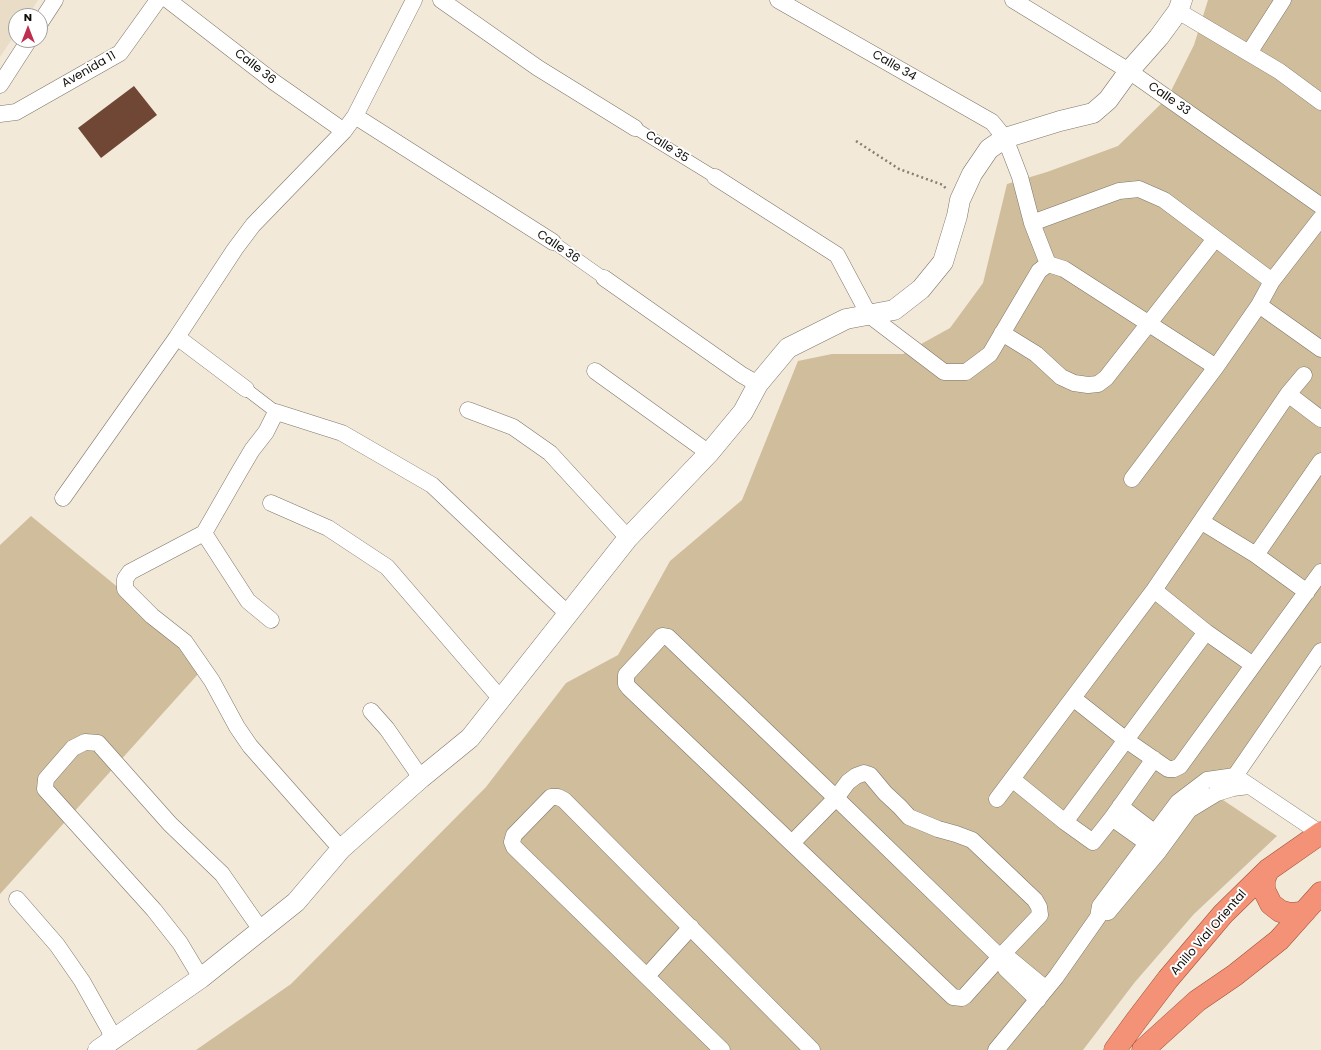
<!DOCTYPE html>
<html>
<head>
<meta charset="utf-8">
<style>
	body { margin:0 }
	#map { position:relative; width:1321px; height:1050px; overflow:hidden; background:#f2e9d9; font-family:Poppins,sans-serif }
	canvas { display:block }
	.north { position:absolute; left:8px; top:8px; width:40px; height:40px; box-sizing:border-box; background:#fff; border:1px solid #9f9e9c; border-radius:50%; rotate:0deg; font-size:11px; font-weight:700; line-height:16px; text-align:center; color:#0f0d08 }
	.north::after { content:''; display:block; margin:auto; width:14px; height:18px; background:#bf2e4d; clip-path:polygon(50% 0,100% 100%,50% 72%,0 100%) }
</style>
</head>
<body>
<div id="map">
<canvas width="1321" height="1050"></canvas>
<div class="north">N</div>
</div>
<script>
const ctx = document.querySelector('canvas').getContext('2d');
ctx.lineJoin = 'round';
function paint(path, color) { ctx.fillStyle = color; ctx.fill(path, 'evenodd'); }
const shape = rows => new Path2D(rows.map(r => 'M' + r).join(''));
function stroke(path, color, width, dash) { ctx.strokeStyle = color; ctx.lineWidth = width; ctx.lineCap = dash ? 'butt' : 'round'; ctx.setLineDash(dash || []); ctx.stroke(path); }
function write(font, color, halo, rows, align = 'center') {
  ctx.font = font + ' Poppins,sans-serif'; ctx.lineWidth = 4; ctx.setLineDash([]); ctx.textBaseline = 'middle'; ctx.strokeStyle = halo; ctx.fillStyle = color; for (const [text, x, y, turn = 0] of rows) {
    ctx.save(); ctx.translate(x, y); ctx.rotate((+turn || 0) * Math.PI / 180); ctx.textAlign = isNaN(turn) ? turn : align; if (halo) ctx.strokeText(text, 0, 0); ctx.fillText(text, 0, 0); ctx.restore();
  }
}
const built = shape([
	[0,0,38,0,28,16,16,16,16,33,0,57]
]);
const green = shape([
	[1208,0,1321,0,1321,645,1220,798,1277,836,1194,914,1135,982,1083,1050,196,1050,291,984,486,787,566,683,618,655,670,561,742,500,798,361,832,354,903,354,950,328,983,283,1007,184,1047,172,1118,146,1168,97,1194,45],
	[31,516,209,662,0,894,0,545]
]);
const building = shape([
	[134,86,157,115,101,158,78,128]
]);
const path = shape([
	[856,141,899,169,943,185,947,190]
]);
const pedestrian = shape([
	[635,128,715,177],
	[553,242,604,278],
	[246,389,276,412]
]);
const minor = shape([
	[168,0,274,82,344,131],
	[441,0,538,68,635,128],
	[778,0,992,122,1005,138,1020,177,1032,223,1048,264],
	[1013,0,1129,71,1321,206],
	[1178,11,1279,71,1321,102],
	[40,23,55,0],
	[1249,53,1283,0],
	[0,85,29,40],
	[0,114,16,112,120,53,158,0],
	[355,116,553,242],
	[715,177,837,255,869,315,944,372,966,372,990,354,1039,271,1048,264],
	[1032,223,1119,191,1139,189,1164,200,1272,281],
	[1048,264,1064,269,1216,367],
	[604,278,742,375,758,384],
	[1259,305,1321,349],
	[1002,333,1036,354,1061,377,1074,383,1088,385,1098,384,1106,378,1215,239],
	[177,337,246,389],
	[595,371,709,453],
	[1288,394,1321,419],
	[468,410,513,427,550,453,628,538],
	[1132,479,1216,367,1259,305,1272,281,1321,218],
	[63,498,177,337,235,249,253,225,344,131,355,116,414,0],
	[271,503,328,528,387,567,500,698],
	[1202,522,1256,555,1307,592],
	[204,533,248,601,271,620],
	[1256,555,1321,461],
	[1154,590,1206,632,1253,665],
	[1073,698,1126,740,1168,769,1174,769,1180,766,1321,572],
	[371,711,387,729,421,778],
	[1012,779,1065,822,1093,842,1112,818,1154,759],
	[1233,786,1235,776,1321,651],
	[997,799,1154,590,1288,394,1304,375],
	[1120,806,1163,839],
	[1112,818,1157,850],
	[1065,822,1206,632],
	[792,843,836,798,848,782,856,776,864,773,870,775,885,793,900,807,909,817,938,829,956,834,972,840,1035,900,1039,907,1040,915,1000,957,965,996,962,998,953,997,629,688,626,684,626,675,662,636,668,637,836,798,1000,957,1006,969,1038,1000],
	[341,849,250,746,237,727,212,681,185,642,152,616,125,589,125,579,130,572,204,533,239,472,252,450,266,432,276,412,342,433,432,485,568,614],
	[17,899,57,945,82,981,109,1029,112,1040],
	[1108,912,1159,851,1189,810,1217,793,1233,788,1249,786],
	[1000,957,1011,960,1046,989],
	[647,976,691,927],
	[201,978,180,943,154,910,45,789,46,779,73,748,85,742,98,743,170,824,222,874,261,930],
	[722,1050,514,847,512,842,514,835,551,797,558,797,564,800,812,1050],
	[996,1050,1056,977,1098,917,1100,906,1178,802,1207,780,1235,776,1320,833]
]);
const tertiary = shape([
	[98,1050,201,978,296,902,341,849,421,778,470,738,628,538,709,453,743,412,758,384,788,348,846,319,894,310,921,289,943,262,957,216,960,200,972,174,989,149,1005,138,1060,121,1093,113,1108,100,1129,71,1159,37,1178,11,1182,0]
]);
const trunk = shape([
	[1268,870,1264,880,1264,890,1271,904,1280,911,1290,914,1300,913,1305,911],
	[1115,1050,1136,1021,1168,979,1223,914,1268,870,1321,833],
	[1143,1050,1197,1001,1235,975,1279,940,1321,893]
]);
const streetNames = [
	["Calle 34",894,66,30],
	["Calle 36",255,67,38],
	["Avenida 11",89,70,-30],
	["Calle 33",1169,99,35],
	["Calle 35",667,147,32],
	["Calle 36",558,247,34],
	["Anillo Vial Oriental",1209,933,-49]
];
paint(built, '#eaddc7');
paint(green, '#d0bd9b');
paint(building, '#6f4734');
stroke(pedestrian, '#7e7668', 13);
stroke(minor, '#7e7668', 17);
stroke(tertiary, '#7e7668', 21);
stroke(trunk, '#a15239', 23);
stroke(path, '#857f74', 2.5, [2, 3]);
stroke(pedestrian, '#fff', 12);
stroke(minor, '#fff', 16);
stroke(tertiary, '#fff', 20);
stroke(trunk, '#f39276', 22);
write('12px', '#0f0d08', '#fff', streetNames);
</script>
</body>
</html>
